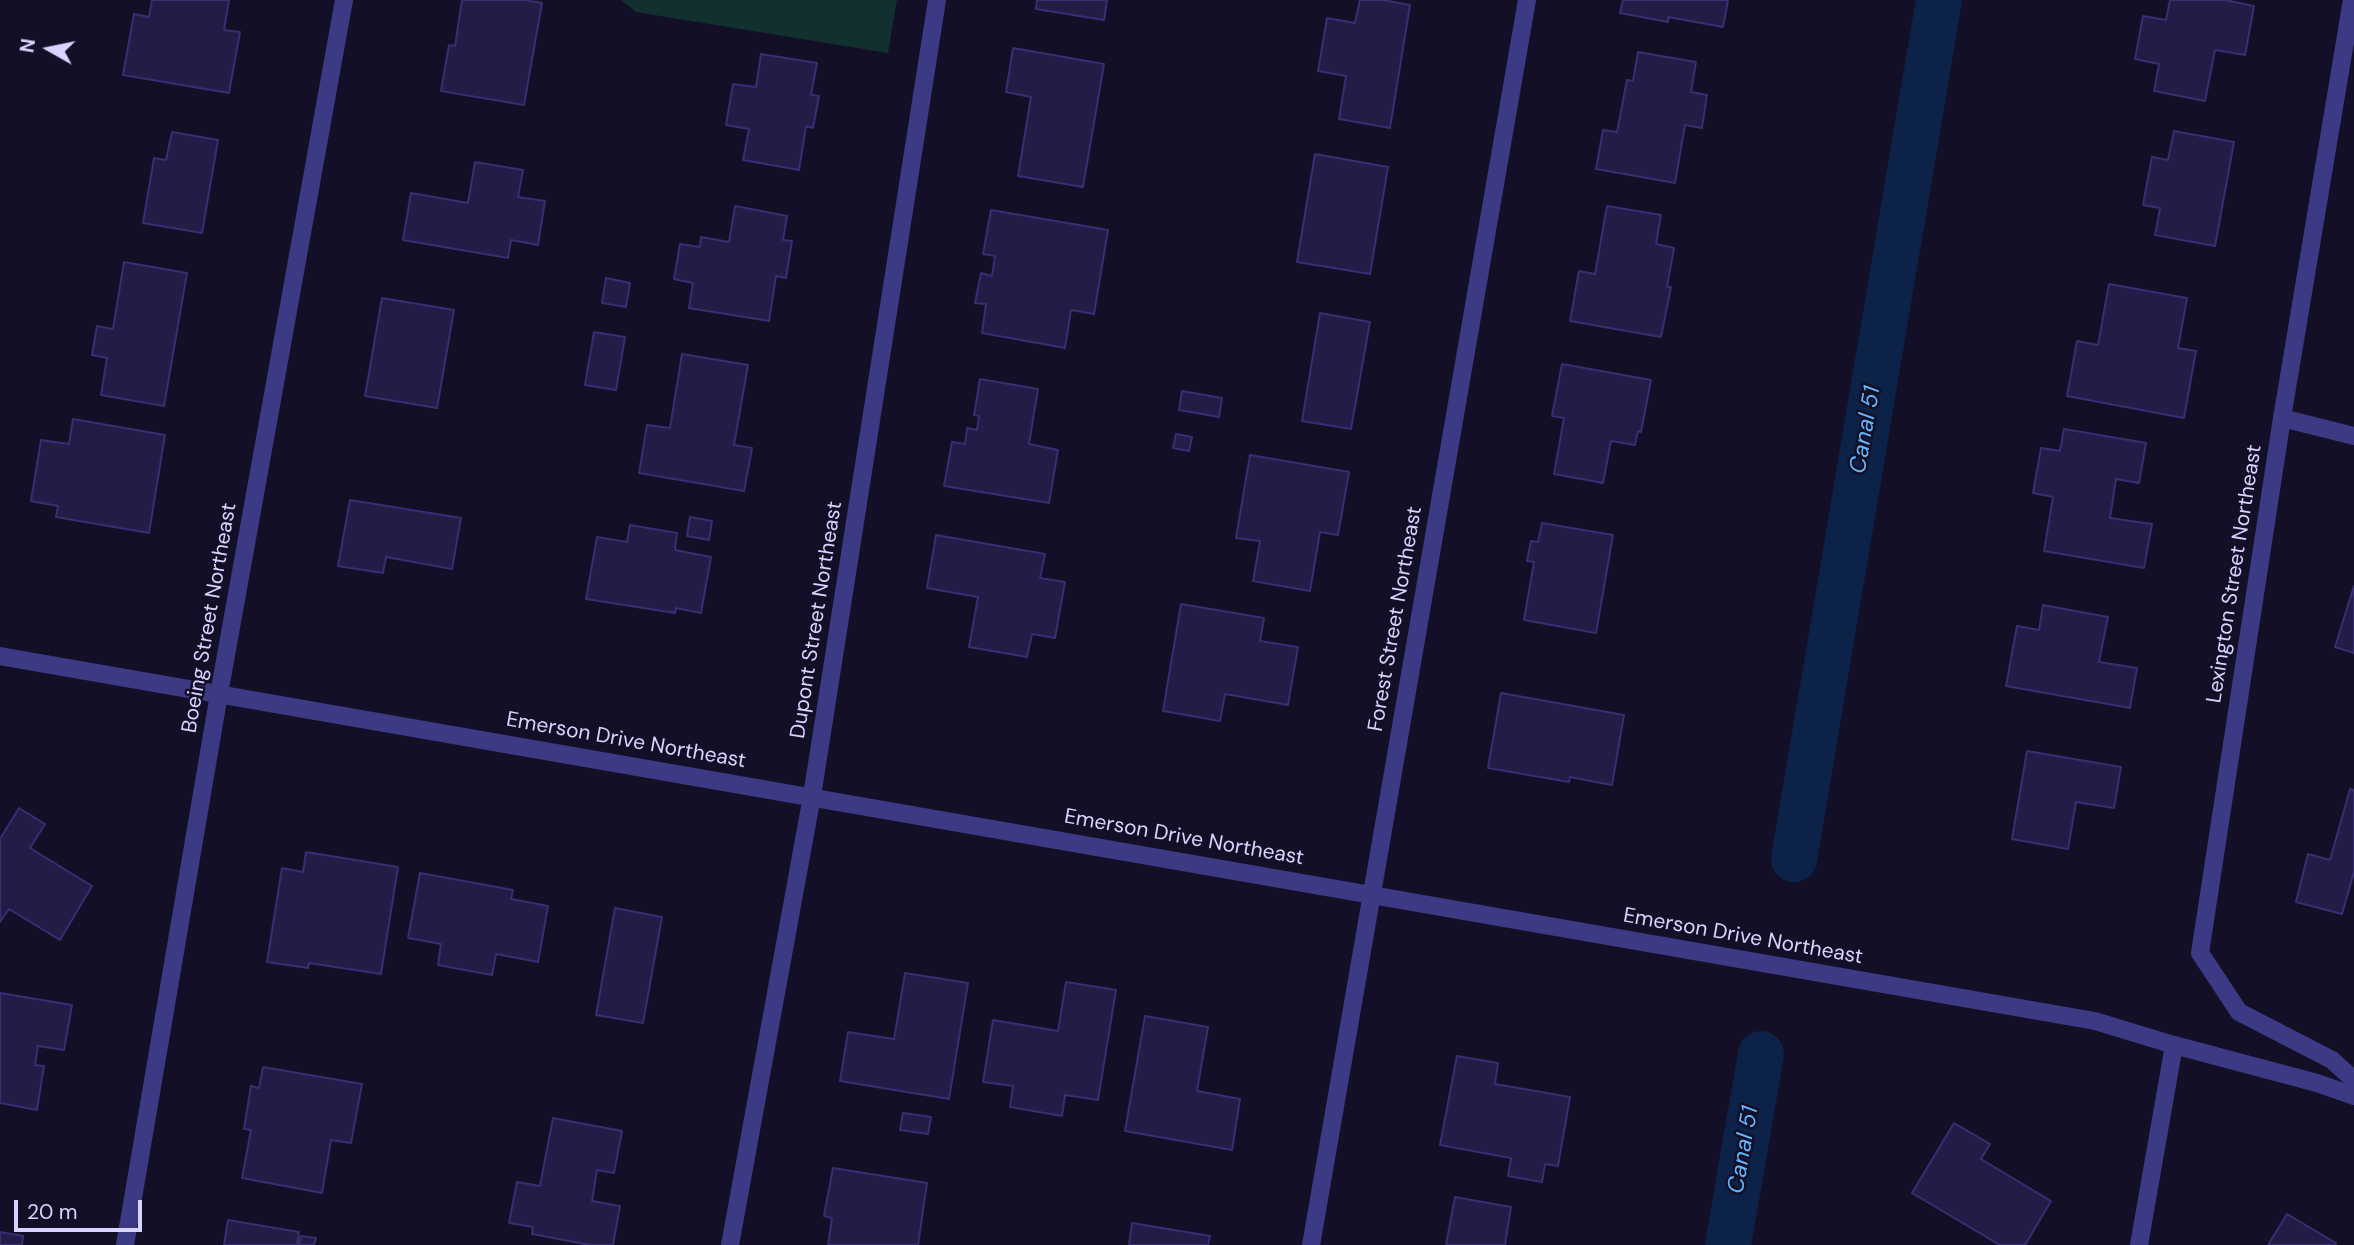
<!DOCTYPE html>
<html>
<head>
<meta charset="utf-8">
<style>
	body { margin:0 }
	#map { position:relative; width:2354px; height:1245px; overflow:hidden; background:#130f26; font-family:"DM Sans",sans-serif }
	canvas { display:block }
	.north { position:absolute; left:14px; top:14px; width:70px; height:70px; -webkit-text-stroke:5px #130f26; paint-order:stroke; rotate:279deg; font-size:19px; font-weight:700; line-height:28px; text-align:center; color:#d9d4ff }
	.north::after { content:''; display:block; margin:auto; width:24px; height:32px; background:#d9d4ff; clip-path:polygon(50% 0,100% 100%,50% 72%,0 100%) }
	.scale { position:absolute; left:14px; top:1200px; width:128px; height:32px; box-sizing:border-box; border:4px solid #d9d4ff; border-top:0; padding-left:9px; font-size:21px; line-height:24px; white-space:nowrap; color:#d9d4ff; -webkit-text-stroke:5px #130f26; paint-order:stroke }
</style>
</head>
<body>
<div id="map">
<canvas width="2354" height="1245"></canvas>
<div class="north">N</div>
<div class="scale">20 m</div>
</div>
<script>
const ctx = document.querySelector('canvas').getContext('2d');
ctx.lineJoin = 'round';
function paint(path, color) { ctx.fillStyle = color; ctx.fill(path, 'evenodd'); }
const shape = rows => new Path2D(rows.map(r => 'M' + r).join(''));
function stroke(path, color, width, dash) { ctx.strokeStyle = color; ctx.lineWidth = width; ctx.lineCap = dash ? 'butt' : 'round'; ctx.setLineDash(dash || []); ctx.stroke(path); }
function write(font, color, halo, rows, align = 'center') {
  ctx.font = font + ' "DM Sans",sans-serif'; ctx.lineWidth = 5; ctx.setLineDash([]); ctx.textBaseline = 'middle'; ctx.strokeStyle = halo; ctx.fillStyle = color; for (const [text, x, y, turn = 0] of rows) {
    ctx.save(); ctx.translate(x, y); ctx.rotate((+turn || 0) * Math.PI / 180); ctx.textAlign = isNaN(turn) ? turn : align; if (halo) ctx.strokeText(text, 0, 0); ctx.fillText(text, 0, 0); ctx.restore();
  }
}
const green = shape([
	[621,0,897,0,888,53,636,12]
]);
const canal = shape([
	[1794,859,1939,0],
	[1728,1245,1761,1054]
]);
const building = shape([
	[152,0,229,0,224,30,240,32,229,93,123,75,134,14,149,17,152,0],
	[462,0,524,0,542,3,524,105,441,91,449,45,455,46,462,0],
	[1037,0,1107,0,1104,20,1036,9,1037,0],
	[1360,0,1383,0,1410,5,1390,128,1339,119,1346,76,1318,71,1327,18,1355,23,1360,0],
	[1623,0,1728,0,1723,27,1668,17,1668,22,1620,13,1623,0],
	[2170,0,2225,0,2254,6,2245,55,2215,50,2205,101,2154,91,2159,64,2135,59,2143,16,2166,20,2170,0],
	[1013,48,1104,64,1083,187,1018,176,1031,97,1006,92,1013,48],
	[1638,52,1696,62,1691,92,1707,95,1702,128,1685,125,1675,183,1596,169,1603,130,1617,132,1627,80,1633,81,1638,52],
	[761,54,817,63,811,95,819,96,813,128,806,126,799,170,743,160,749,129,726,125,733,84,756,87,761,54],
	[2174,131,2234,142,2215,246,2155,235,2160,208,2143,205,2152,157,2168,160,2174,131],
	[172,132,218,140,202,233,143,223,154,158,166,160,172,132],
	[1315,154,1388,167,1370,274,1297,262,1315,154],
	[475,162,523,170,518,197,545,201,538,245,511,240,508,258,403,240,411,193,468,203,475,162],
	[735,206,787,216,783,240,792,241,786,278,776,276,769,321,689,308,693,283,674,279,680,244,700,247,701,237,729,242,735,206],
	[1607,206,1661,215,1656,244,1674,248,1667,287,1671,287,1661,337,1570,321,1579,271,1595,274,1607,206],
	[991,210,1108,230,1094,314,1071,310,1065,348,982,333,986,304,975,303,981,273,992,276,995,256,983,254,991,210],
	[124,262,187,273,164,406,101,395,107,358,92,355,97,326,113,329,124,262],
	[606,278,630,283,626,307,602,303,606,278],
	[2109,284,2187,298,2178,348,2196,351,2184,418,2067,396,2077,341,2098,345,2109,284],
	[382,298,454,310,437,408,365,396,382,298],
	[1320,313,1370,322,1351,429,1302,421,1320,313],
	[594,332,625,337,616,390,585,385,594,332],
	[682,354,748,365,734,445,752,448,744,491,639,473,647,425,670,428,682,354],
	[1562,364,1651,380,1641,432,1638,431,1635,445,1611,441,1603,483,1554,474,1564,418,1552,416,1562,364],
	[980,379,1038,389,1029,444,1058,450,1049,503,944,486,952,442,965,444,967,428,977,430,979,416,974,415,980,379],
	[1182,391,1222,398,1219,417,1179,410,1182,391],
	[73,419,165,435,149,533,56,517,58,506,31,501,41,440,69,444,73,419],
	[2064,429,2146,443,2139,483,2116,479,2110,518,2152,524,2144,568,2044,551,2053,497,2033,493,2041,448,2060,451,2064,429],
	[1176,434,1192,437,1189,451,1173,448,1176,434],
	[1250,455,1349,472,1338,535,1320,532,1310,591,1253,581,1260,541,1236,538,1250,455],
	[350,500,461,518,452,569,386,557,383,573,338,566,350,500],
	[690,517,712,521,709,540,687,536,690,517],
	[1542,523,1613,535,1596,633,1524,620,1534,562,1527,561,1531,541,1538,542,1542,523],
	[630,525,677,533,675,550,711,557,701,613,676,608,675,613,586,599,597,537,627,542,630,525],
	[936,535,1045,554,1040,578,1065,582,1055,638,1032,634,1027,657,969,647,978,597,927,588,936,535],
	[2354,586,2354,653,2335,647,2354,586],
	[1181,604,1264,618,1260,641,1298,647,1288,705,1225,694,1220,721,1163,711,1181,604],
	[2043,605,2108,617,2099,662,2137,668,2130,708,2006,686,2017,626,2039,630,2043,605],
	[1501,693,1624,715,1612,785,1570,777,1569,782,1488,768,1501,693],
	[2027,751,2121,767,2114,808,2076,802,2068,849,2012,839,2027,751],
	[2350,789,2354,790,2354,872,2342,914,2296,902,2308,854,2330,860,2350,789],
	[19,808,45,824,30,848,92,886,60,940,9,909,0,922,0,839,19,808],
	[306,852,398,867,381,974,309,963,308,968,267,962,282,868,303,872,306,852],
	[420,873,513,890,511,899,548,906,538,962,496,954,492,975,438,965,441,944,408,938,420,873],
	[615,908,662,917,643,1023,596,1015,615,908],
	[905,973,968,983,949,1099,840,1081,848,1032,894,1039,905,973],
	[1066,982,1116,990,1098,1100,1065,1095,1062,1116,1010,1107,1013,1086,983,1082,993,1020,1058,1031,1066,982],
	[0,993,72,1005,64,1050,38,1046,35,1065,44,1066,37,1110,0,1103,0,993],
	[1145,1016,1208,1027,1197,1091,1240,1099,1232,1150,1125,1131,1145,1016],
	[1457,1056,1498,1063,1495,1084,1570,1097,1558,1166,1545,1164,1542,1182,1508,1176,1511,1158,1440,1145,1457,1056],
	[263,1067,362,1084,351,1143,331,1140,322,1193,242,1178,251,1130,244,1129,251,1086,259,1088,263,1067],
	[903,1113,931,1117,928,1134,900,1130,903,1113],
	[553,1118,622,1131,614,1173,597,1170,592,1201,620,1206,613,1245,590,1245,532,1234,533,1227,509,1223,517,1182,540,1186,553,1118],
	[1954,1123,1990,1144,1981,1159,2051,1201,2025,1245,2000,1245,1912,1193,1954,1123],
	[833,1168,927,1183,918,1245,828,1245,832,1218,824,1216,833,1168],
	[1455,1197,1511,1207,1505,1245,1446,1245,1455,1197],
	[2287,1214,2336,1243,2335,1245,2268,1245,2287,1214],
	[228,1220,299,1232,297,1245,224,1245,228,1220],
	[1132,1223,1210,1236,1208,1245,1129,1245,1132,1223],
	[0,1232,23,1236,22,1245,0,1245,0,1232],
	[301,1236,316,1238,314,1245,299,1245,301,1236]
]);
const minor = shape([
	[2352,0,2282,418,2200,953,2239,1012,2332,1060,2354,1080],
	[2282,418,2354,436],
	[125,1245,219,694,344,0],
	[730,1245,812,796,937,0],
	[1311,1245,1527,0],
	[2139,1245,2174,1045]
]);
const tertiary = shape([
	[0,656,2095,1021,2174,1045,2317,1083,2354,1096]
]);
const streetNames = [
	["Lexington Street Northeast",2235,574,-81],
	["Boeing Street Northeast",210,618,-80],
	["Forest Street Northeast",1396,619,-80],
	["Dupont Street Northeast",817,620,-81],
	["Emerson Drive Northeast",626,741,10],
	["Emerson Drive Northeast",1184,838,10],
	["Emerson Drive Northeast",1743,937,10]
];
const waterNames = [
	["Canal 51",1866,430,-80],
	["Canal 51",1744,1150,-80]
];
paint(green, '#12302f');
stroke(canal, '#0c2248', 46);
paint(building, '#241b47');
stroke(building, '#3b2d73', 2);
stroke(minor, '#3d3a85', 18);
stroke(tertiary, '#3d3a85', 18);
write('21px', '#d9d4ff', '#130f26', streetNames);
write('italic 23px', '#62b6ff', '#130f26', waterNames);
</script>
</body>
</html>
